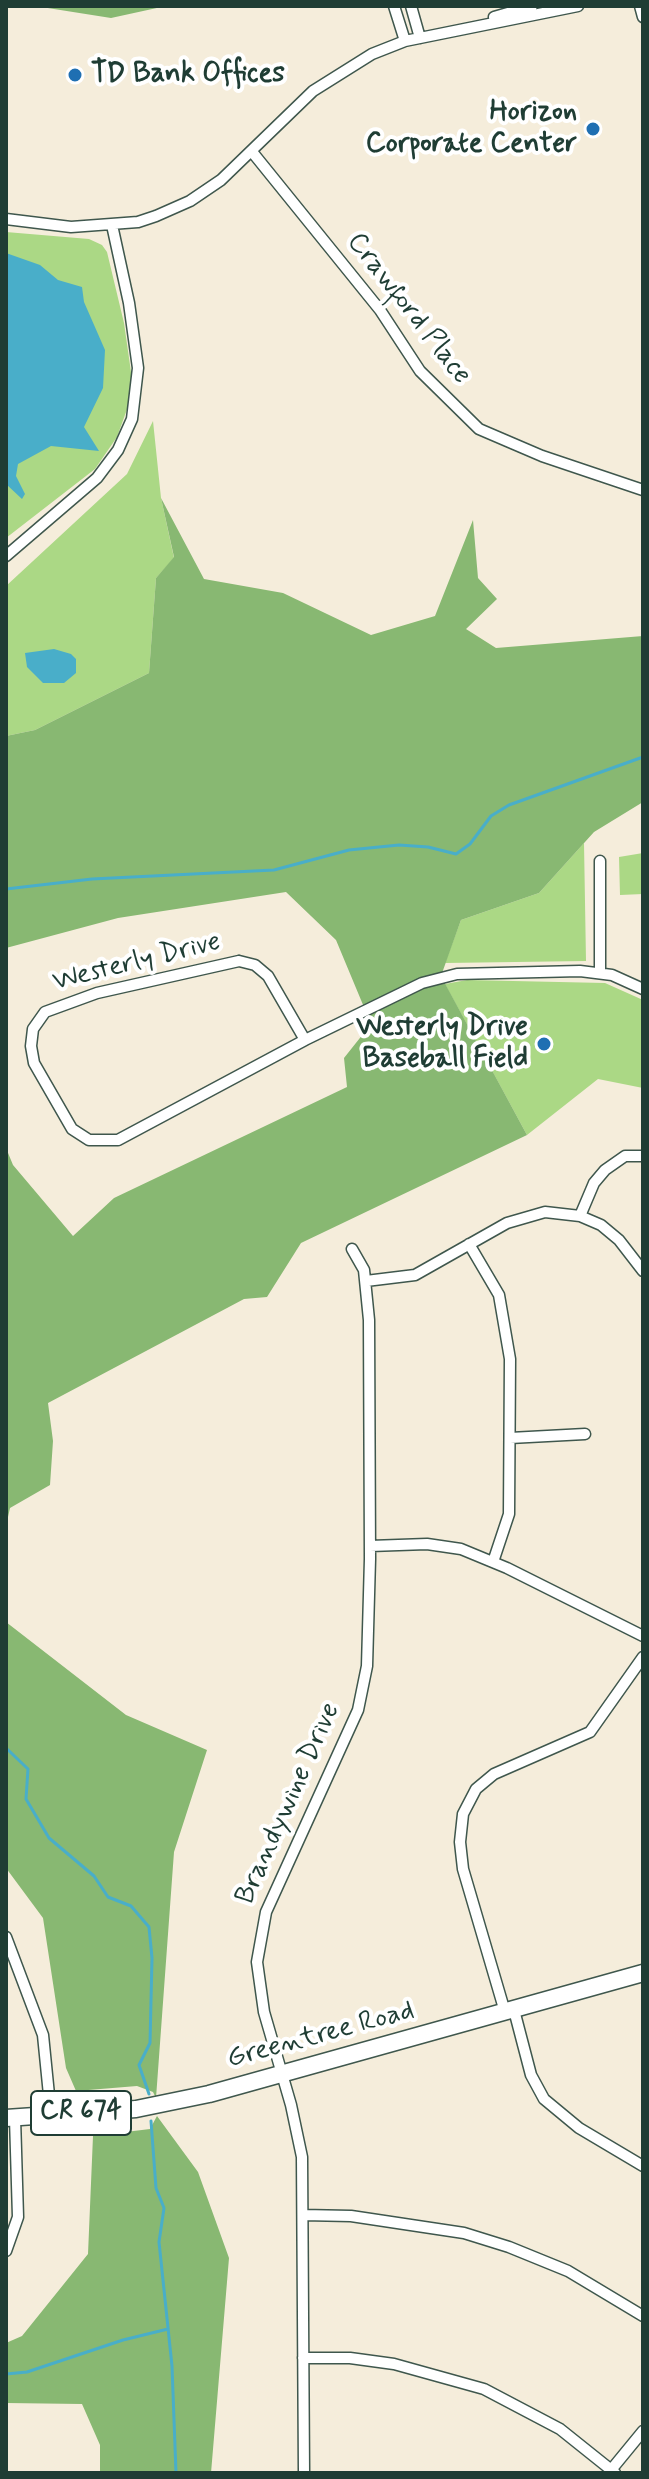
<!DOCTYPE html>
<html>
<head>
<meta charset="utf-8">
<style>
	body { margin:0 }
	#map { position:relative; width:649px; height:2479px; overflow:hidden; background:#f5eddb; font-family:Mynerve,sans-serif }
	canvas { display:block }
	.frame { position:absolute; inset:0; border:8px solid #1f3d34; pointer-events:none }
</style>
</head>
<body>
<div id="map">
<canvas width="649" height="2479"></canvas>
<div class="frame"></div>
</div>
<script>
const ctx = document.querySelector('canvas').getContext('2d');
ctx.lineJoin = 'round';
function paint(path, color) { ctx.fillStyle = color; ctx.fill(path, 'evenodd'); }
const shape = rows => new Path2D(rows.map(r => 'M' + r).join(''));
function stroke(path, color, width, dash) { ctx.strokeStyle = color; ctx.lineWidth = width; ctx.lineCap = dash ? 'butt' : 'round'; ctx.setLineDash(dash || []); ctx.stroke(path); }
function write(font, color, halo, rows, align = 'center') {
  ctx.font = font + ' Mynerve,sans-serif'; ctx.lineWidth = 8; ctx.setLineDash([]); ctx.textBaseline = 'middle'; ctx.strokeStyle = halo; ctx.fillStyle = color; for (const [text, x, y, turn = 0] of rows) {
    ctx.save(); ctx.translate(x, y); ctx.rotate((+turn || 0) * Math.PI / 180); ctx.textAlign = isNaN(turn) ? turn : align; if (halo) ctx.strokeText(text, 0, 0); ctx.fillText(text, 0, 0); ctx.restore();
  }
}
const green = shape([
	[6,232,89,239,102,245,107,252,124,323,132,379,130,401,117,437,95,469,6,538],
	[153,421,161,498,174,558,156,578,149,673,35,730,6,736,6,586,127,474],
	[584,843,586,961,445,963,461,920,539,893],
	[643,853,643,894,620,895,619,857],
	[467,980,605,983,643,1000,643,1088,598,1079,527,1135,445,984]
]);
const forest = shape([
	[35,6,166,6,111,18],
	[161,498,204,579,283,593,371,635,435,616,473,520,478,578,497,599,466,629,496,648,643,636,643,802,594,832,539,893,461,920,441,976,527,1135,301,1243,267,1297,244,1299,48,1403,53,1441,50,1485,10,1508,6,1526,6,1148,13,1165,73,1236,114,1198,347,1087,344,1058,371,1024,336,940,286,892,118,918,6,948,6,736,35,730,149,673,156,578,174,557],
	[6,1622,126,1715,207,1750,174,1852,156,2098,153,2092,137,2086,76,2091,66,2068,43,1918,6,1868],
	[157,2116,198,2172,229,2258,211,2473,100,2473,100,2445,82,2404,6,2403,6,2343,22,2336,88,2254,93,2136,150,2129]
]);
const water = shape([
	[6,253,40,265,58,280,82,287,84,302,105,350,103,388,84,427,99,451,51,446,18,464,16,476,25,494,22,499,6,484],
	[54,649,71,654,76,659,76,673,64,683,43,683,27,667,25,653]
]);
const stream = shape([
	[6,889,92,879,274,870,349,850,399,845,428,847,456,854,470,844,491,816,509,805,643,757],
	[6,1748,28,1769,26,1799,49,1838,94,1876,108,1897,131,1906,149,1927,152,1958,150,2043,139,2065,149,2094],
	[151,2121,156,2188,164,2208,159,2242,172,2366,176,2473],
	[6,2374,27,2372,123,2340,168,2329]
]);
const street = shape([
	[394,6,405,41],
	[411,6,420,38],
	[640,6,643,17],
	[494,17,532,6],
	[253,153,380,310,420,371,479,429,542,456,643,490],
	[6,219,71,227,138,222,156,216,190,201,221,180,313,91,372,54,405,41,578,6],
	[6,556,97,478,118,450,132,419,138,368,129,303,112,225],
	[239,961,255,965,268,976,305,1040,118,1140,89,1140,72,1129,34,1063,31,1046,33,1029,45,1012,97,993,239,961],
	[600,973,600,861],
	[305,1040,422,983,457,974,580,971,612,975,643,989],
	[580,1216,594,1183,605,1170,625,1156,643,1156],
	[469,1244,499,1295,510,1359,509,1514,493,1562],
	[366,1281,415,1275,507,1223,545,1212,580,1216,601,1225,619,1240,643,1271],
	[510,1438,585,1434],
	[370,1546,427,1544,461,1549,507,1568,643,1636],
	[6,1937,43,2035,51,2115],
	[514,2010,531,2075,544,2099,579,2128,643,2166],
	[505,2012,463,1869,460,1842,463,1814,476,1789,494,1774,590,1732,643,1657],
	[303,2215,351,2216,464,2233,509,2247,568,2271,643,2316],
	[6,2251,18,2217,15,2118],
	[303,2358,350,2358,394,2364,484,2389,560,2429,615,2473],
	[611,2470,643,2431],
	[304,2473,302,2157,291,2105,264,2012,257,1962,266,1912,358,1710,367,1666,370,1559,369,1320,364,1270,352,1249]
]);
const primary = shape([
	[6,2118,136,2109,209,2094,643,1973]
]);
const markers = [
	[75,75,8,"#1f6fb2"],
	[593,129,8,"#1f6fb2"],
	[544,1044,8,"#1f6fb2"]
];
const shields = [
	[81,2113,100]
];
const shieldNames = [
	["CR 674",81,2113]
];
const poiNames = [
	["TD Bank Offices",91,75,"left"],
	["Horizon",577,113],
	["Corporate Center",577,145],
	["Westerly Drive",528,1028],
	["Baseball Field",528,1060]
];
const streetNames = [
	["Crawford Place",408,309,52],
	["Westerly Drive",137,963,-14],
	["Brandywine Drive",289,1804,-66],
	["Greentree Road",321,2036,-15]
];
paint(green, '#abd885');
paint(forest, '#88b872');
paint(water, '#49aec9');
stroke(stream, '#49aec9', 3);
stroke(street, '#3f574d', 13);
stroke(primary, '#3f574d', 19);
stroke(street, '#fff', 10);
stroke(primary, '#fff', 16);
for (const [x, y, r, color] of markers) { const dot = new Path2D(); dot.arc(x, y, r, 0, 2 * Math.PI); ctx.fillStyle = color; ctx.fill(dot); stroke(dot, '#fff', 3); }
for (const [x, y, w] of shields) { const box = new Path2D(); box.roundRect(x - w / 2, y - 22, w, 44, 6); ctx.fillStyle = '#fff'; ctx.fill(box); stroke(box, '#1f3d34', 2); }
write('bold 26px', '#1f3d34', null, shieldNames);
write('bold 28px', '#1f3d34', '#fff', poiNames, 'right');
write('28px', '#1f3d34', '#fff', streetNames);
</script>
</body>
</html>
